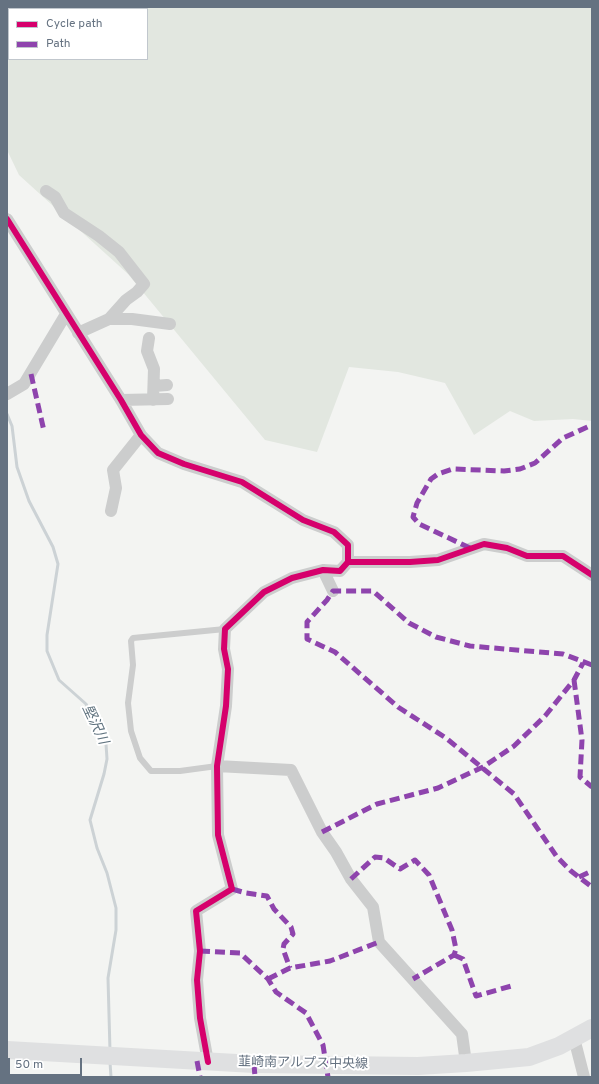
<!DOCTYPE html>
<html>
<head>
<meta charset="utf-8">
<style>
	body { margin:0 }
	#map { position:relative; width:599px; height:1084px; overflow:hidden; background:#f3f4f2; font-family:Overpass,sans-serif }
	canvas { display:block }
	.frame { position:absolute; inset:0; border:8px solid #657281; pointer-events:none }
	.legend { position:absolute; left:8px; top:8px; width:140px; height:52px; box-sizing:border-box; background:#fff; border:1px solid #c1c7cd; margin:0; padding:5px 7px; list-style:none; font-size:12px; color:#657281 }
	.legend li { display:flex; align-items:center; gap:8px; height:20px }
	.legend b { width:20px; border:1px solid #c1c7cd }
	.scale { position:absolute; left:8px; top:1058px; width:74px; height:18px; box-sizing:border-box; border:2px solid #657281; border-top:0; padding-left:5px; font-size:12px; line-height:14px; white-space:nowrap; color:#657281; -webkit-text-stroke:3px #fff; paint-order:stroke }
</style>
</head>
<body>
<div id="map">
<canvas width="599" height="1084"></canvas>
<div class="frame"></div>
<ul class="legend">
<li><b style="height:5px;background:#d6006c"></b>Cycle path</li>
<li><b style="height:5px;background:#8e44ad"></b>Path</li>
</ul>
<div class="scale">50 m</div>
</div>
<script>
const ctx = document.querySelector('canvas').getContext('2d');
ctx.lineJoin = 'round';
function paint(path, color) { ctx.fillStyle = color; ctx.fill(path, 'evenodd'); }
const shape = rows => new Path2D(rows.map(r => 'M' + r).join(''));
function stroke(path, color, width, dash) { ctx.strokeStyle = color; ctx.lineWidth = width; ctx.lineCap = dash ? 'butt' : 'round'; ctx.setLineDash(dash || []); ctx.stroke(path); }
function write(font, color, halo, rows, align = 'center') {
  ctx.font = font + ' Overpass,"Noto Sans JP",sans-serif'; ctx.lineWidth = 4; ctx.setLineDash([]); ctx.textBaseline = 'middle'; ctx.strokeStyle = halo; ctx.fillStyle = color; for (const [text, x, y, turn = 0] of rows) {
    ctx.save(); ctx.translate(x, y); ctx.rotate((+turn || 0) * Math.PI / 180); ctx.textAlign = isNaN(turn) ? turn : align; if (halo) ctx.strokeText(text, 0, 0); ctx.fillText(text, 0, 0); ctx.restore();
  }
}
const green = shape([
	[7,7,592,7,592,421,573,419,534,421,510,411,474,435,445,383,398,372,349,367,317,452,265,440,128,274,19,175,7,150],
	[9,9,147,9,147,59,9,59]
]);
const stream = shape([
	[7,414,12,426,17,467,29,501,53,547,58,564,47,635,47,651,59,680,86,704,106,744,107,759,104,774,90,820,97,848,107,873,116,908,116,930,108,978,110,1051],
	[110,1062,111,1077]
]);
const service = shape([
	[217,766,180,771,151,771,140,758,131,731,128,703,133,665,131,641,133,638,225,629]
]);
const minor = shape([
	[46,191,55,197,64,213,99,236,119,252,144,284,137,292,126,300,109,319,78,333],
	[7,219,121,400,141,435,158,453,184,464,242,482,303,520,334,532,348,545,348,562],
	[109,319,132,319,170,324],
	[149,338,147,351,154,369,153,400],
	[154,386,167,385],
	[7,394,24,384,66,314],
	[121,400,168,399],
	[111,511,116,488,113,470,141,435],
	[323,570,333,591],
	[217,766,291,770,322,832,336,852,351,879,373,907,379,942,462,1034,466,1063],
	[574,1038,584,1077],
	[208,1062,200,1018,197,980,200,951,196,911,232,889,218,835,217,766,226,706,228,669,224,649,225,629,264,592,292,578,323,570,340,571,348,562,410,562,438,560,484,544,507,548,527,556,563,556,592,575]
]);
const primary = shape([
	[7,1050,254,1064,418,1066,466,1063,529,1057,559,1046,592,1028]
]);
const quiet = shape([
	[31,374,44,431],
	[470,548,419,524,413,517,417,503,431,479,438,474,453,469,504,471,520,469,535,463,563,438,592,425],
	[592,665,563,654,470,646,436,637,409,623,373,591,333,591,327,600,307,622,307,639,335,652,398,707,446,738,514,794,557,857,571,871,592,887],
	[574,680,582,740,580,777,592,787],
	[322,832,377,804,438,788,483,767,514,746,545,716,574,680,583,663],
	[579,877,592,871],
	[351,879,375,857,384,858,400,869,415,860,429,875,452,930,456,949,454,955,413,979],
	[232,889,246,893,267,896,274,909,291,927,293,934,284,944,283,949,290,968],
	[200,951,240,953,268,979,276,992,306,1013,323,1045,328,1077],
	[454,955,463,959,476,996,515,985],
	[268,979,290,968,330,961,379,942],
	[197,1061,200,1077],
	[254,1064,255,1077]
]);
const cycleway = shape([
	[7,219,121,400,141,435,158,453,184,464,242,482,303,520,334,532,348,545,348,562],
	[208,1062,200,1018,197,980,200,951,196,911,232,889,218,835,217,766,226,706,228,669,224,649,225,629,264,592,292,578,323,570,340,571,348,562,410,562,438,560,484,544,507,548,527,556,563,556,592,575]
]);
const streetNames = [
	["韮崎南アルプス中央線",303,1064,1]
];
const waterNames = [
	["堅沢川",94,725,65]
];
paint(green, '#e2e7e0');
stroke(stream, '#ccd2d5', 3);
stroke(service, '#cccdcd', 6);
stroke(minor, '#cccdcd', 12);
stroke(primary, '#dfe0e1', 18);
stroke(quiet, '#8e44ad', 5, [10, 5]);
stroke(cycleway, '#d6006c', 6);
write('13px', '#657281', '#fff', streetNames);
write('italic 14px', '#60737f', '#fff', waterNames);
</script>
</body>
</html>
